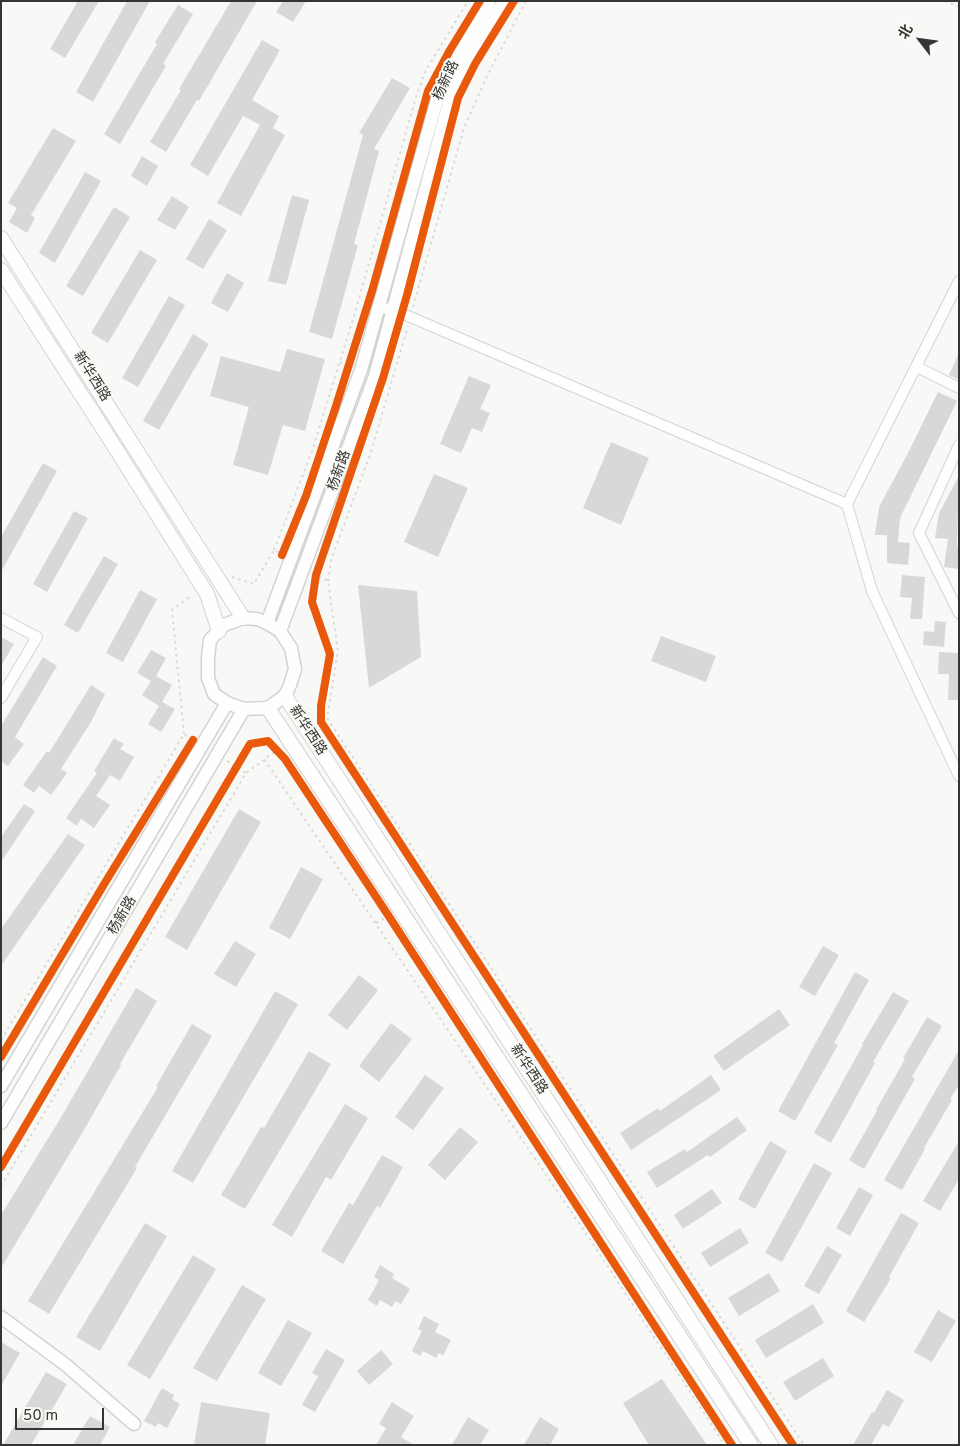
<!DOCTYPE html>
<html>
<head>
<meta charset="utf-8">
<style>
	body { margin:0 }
	#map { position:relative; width:960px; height:1446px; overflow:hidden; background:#f8f9f6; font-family:Overpass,"Noto Sans SC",sans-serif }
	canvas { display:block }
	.frame { position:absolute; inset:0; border:2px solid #353533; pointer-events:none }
	.north { position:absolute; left:895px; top:15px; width:50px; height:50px; -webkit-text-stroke:4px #f9faf5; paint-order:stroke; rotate:300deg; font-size:14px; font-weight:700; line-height:20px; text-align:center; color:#353533 }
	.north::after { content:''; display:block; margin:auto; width:18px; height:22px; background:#353533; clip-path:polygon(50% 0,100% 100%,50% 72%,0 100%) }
	.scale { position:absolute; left:15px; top:1408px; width:89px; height:22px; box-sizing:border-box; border:2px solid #353533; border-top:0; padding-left:6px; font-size:15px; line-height:18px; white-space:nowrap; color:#353533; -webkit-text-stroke:4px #f9faf5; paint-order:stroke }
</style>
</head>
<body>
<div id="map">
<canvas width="960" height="1446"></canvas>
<div class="frame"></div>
<div class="north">北</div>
<div class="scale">50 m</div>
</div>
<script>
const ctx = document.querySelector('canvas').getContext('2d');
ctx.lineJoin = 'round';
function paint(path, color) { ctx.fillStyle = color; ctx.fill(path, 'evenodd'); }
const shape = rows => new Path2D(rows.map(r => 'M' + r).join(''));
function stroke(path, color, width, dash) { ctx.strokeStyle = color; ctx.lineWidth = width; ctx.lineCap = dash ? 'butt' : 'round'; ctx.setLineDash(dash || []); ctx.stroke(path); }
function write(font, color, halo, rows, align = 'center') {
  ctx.font = font + ' Overpass,"Noto Sans SC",sans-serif'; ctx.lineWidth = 4; ctx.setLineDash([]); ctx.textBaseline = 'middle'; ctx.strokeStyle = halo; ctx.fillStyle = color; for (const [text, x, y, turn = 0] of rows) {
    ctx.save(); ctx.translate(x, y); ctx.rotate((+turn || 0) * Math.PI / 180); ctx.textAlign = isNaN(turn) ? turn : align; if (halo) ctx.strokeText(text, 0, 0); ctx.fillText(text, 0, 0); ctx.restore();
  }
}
const building = shape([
	[78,1,99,1,65,58,50,49],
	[127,1,150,1,93,102,76,92],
	[231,1,257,1,199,101,197,100,166,152,150,142,181,90,179,89],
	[283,1,306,1,293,22,276,12],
	[178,5,193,14,163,64,166,66,120,144,104,134,157,44,155,42],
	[262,40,280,50,252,100,279,116,273,128,285,135,241,216,217,203,260,125,243,116,208,176,190,165],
	[392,78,410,88,374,149,379,151,354,244,358,245,332,339,309,332,363,135,359,133],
	[53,128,76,141,31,215,35,218,27,233,9,222,17,208,8,203],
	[142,156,158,166,147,186,131,176],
	[85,172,101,181,55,263,39,253],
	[292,195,309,200,286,285,268,281],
	[172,196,189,207,175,230,157,220],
	[114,207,130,217,83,296,66,286],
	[209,219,227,230,203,269,186,259],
	[140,250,157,260,108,343,91,333],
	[227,273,244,283,228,312,211,303],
	[169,296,185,305,138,387,122,378],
	[193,334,209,344,159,430,143,421],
	[287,349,325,359,305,431,283,425,268,475,233,465,249,407,210,396,221,356,280,372],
	[959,353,959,380,949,375],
	[469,376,491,385,480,409,490,413,482,432,472,428,461,453,440,444],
	[938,392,957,401,900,518,898,542,910,543,908,565,887,563,887,535,875,535,879,507,908,453],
	[611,442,649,458,621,525,583,508],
	[43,463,57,471,1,572,1,537],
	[434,474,468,488,438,557,404,542],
	[959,476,957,546,959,546,959,569,944,567,948,539,935,538,939,513],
	[74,511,88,518,47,592,33,584],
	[104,556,118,564,78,633,64,625],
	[902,575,925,577,922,619,910,619,912,598,900,597],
	[358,585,417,591,421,657,369,688],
	[140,590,157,599,123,662,106,653],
	[935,621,946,622,944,647,923,645,924,631,934,632],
	[661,636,716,656,706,682,651,661],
	[1,637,14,644,1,666],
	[151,650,166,658,156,676,172,685,162,702,175,709,161,732,148,724,159,706,142,695,151,681,137,673],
	[939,652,959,653,959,700,948,700,949,674,938,674],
	[43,657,57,666,15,737,24,744,8,766,1,761,1,726],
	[91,685,105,694,91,722,61,769,67,773,51,795,39,786,34,793,23,785,47,751,49,753],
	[114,738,124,744,120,749,134,757,120,781,110,775,96,796,110,805,94,828,81,819,77,826,66,818,97,773,94,771],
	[24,804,35,811,1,862,1,837],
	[239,809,261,822,187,950,165,937],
	[68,834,85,845,1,966,1,929],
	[301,867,323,879,290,939,269,928],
	[235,941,256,954,236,987,214,974],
	[823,946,839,955,815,996,799,987],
	[855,972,869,980,834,1043,838,1045,795,1121,778,1111],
	[359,975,378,990,347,1030,328,1015],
	[136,988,157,1001,120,1064,121,1065,81,1135,1,1268,1,1215,60,1119],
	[275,991,298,1004,193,1183,172,1171],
	[893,992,909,1001,873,1062,875,1063,831,1143,814,1133,863,1045,862,1044],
	[779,1009,790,1025,724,1071,713,1056],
	[927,1017,942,1026,912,1077,915,1079,864,1169,849,1160,877,1111,876,1110,905,1059,903,1058],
	[391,1023,412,1039,379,1082,359,1066],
	[192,1024,212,1036,135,1167,137,1168,49,1314,28,1301,158,1087,156,1086],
	[959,1050,959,1085,950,1099,952,1100,924,1148,925,1149,902,1190,884,1180],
	[309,1051,331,1064,245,1209,221,1195,261,1127,264,1128],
	[425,1075,444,1088,413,1130,395,1117],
	[711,1075,721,1090,631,1150,620,1133,658,1108,660,1111],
	[345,1104,368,1118,331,1180,326,1177,292,1237,272,1225],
	[737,1117,747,1130,710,1157,708,1155,657,1188,647,1172,685,1149,687,1152],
	[460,1127,478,1142,445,1180,428,1165],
	[770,1141,787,1151,755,1209,738,1199],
	[959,1141,959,1179,940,1211,923,1201],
	[382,1155,403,1167,380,1208,377,1206,343,1264,321,1251,349,1203,353,1205],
	[814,1163,832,1173,782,1262,765,1253],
	[859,1187,873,1195,850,1236,836,1228],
	[712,1189,722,1203,683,1229,674,1215],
	[901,1213,919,1223,889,1277,891,1278,864,1322,846,1311],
	[145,1223,167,1236,100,1351,76,1337],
	[740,1228,749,1243,710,1267,701,1253],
	[827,1246,842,1255,819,1294,804,1286],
	[193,1255,216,1269,150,1379,127,1365],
	[380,1265,394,1274,392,1278,410,1289,401,1304,395,1301,392,1307,380,1300,377,1306,368,1300,379,1280,374,1277],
	[769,1273,780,1291,739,1316,728,1298],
	[242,1285,266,1299,217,1381,193,1368],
	[813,1304,824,1323,766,1358,755,1340],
	[938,1310,956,1321,932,1362,914,1352],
	[424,1316,439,1324,435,1332,451,1340,443,1356,439,1353,436,1358,423,1351,420,1356,412,1351,422,1331,418,1329],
	[288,1320,312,1333,281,1386,258,1373],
	[1,1342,20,1353,1,1386],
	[326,1349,345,1360,315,1412,302,1405,318,1376,312,1373],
	[381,1350,393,1364,369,1385,357,1371],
	[823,1358,834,1376,795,1401,783,1382],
	[46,1372,67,1384,31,1445,3,1445],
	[662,1379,707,1445,649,1445,623,1403],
	[162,1388,174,1395,172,1399,180,1404,167,1428,158,1423,156,1427,144,1421],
	[887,1390,904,1400,889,1427,883,1424,871,1445,853,1445,872,1412,874,1413],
	[201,1402,270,1413,265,1445,194,1445],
	[392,1402,414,1416,401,1437,414,1445,376,1445,386,1428,379,1424],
	[90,1416,110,1427,100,1445,73,1445],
	[468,1417,489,1430,480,1445,452,1445],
	[540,1417,559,1429,550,1445,524,1445]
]);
const path = shape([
	[945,1,959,7],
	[413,307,464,128,486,78,526,1],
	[340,362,350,366],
	[274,550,312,451,354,316,416,97,426,70,468,1],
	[313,573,328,581,338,651,327,718,804,1445],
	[232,577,254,584,274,550,281,554],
	[328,581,331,560,370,455,408,326],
	[317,724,327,718],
	[184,734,172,610,192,595],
	[280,749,264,759,593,1244,725,1445],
	[227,761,246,773],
	[426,890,435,885],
	[376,923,389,915],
	[1,1040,184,734,191,739],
	[1,1186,246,773,264,760],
	[798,1445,802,1442]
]);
const minor = shape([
	[959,281,847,504,872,591,959,776],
	[378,307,394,310,847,504],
	[917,367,959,388],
	[959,445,919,533,959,613],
	[1,618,37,637,1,698]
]);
const tertiary = shape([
	[243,618,257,619,267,623,280,631,291,648,295,669,290,685,285,696,268,708,244,709,227,703,214,694,208,678,208,657,210,640,224,625,243,618],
	[267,623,361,370,440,89,489,1],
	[280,631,375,376,451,95,471,51,504,1],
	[1,1086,227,703],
	[1,1123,244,709],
	[1,1317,66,1365,134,1424]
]);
const secondary = shape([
	[1,238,243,618],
	[1,270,111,441,207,594,219,631],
	[285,696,771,1445],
	[268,708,751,1445]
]);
const cycleway = shape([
	[514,1,475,64,458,98,407,295,383,378,316,575,312,602,330,654,321,706,321,722,793,1445],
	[282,555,306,496,336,406,372,291,428,91,450,50,480,1],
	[1,1057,106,881,193,740],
	[1,1167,250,744,268,741,285,759,388,915,732,1445]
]);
const streetNames = [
	["杨新路",447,81,-65],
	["新华西路",91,377,58],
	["杨新路",340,471,-70],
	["新华西路",307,731,57],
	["杨新路",123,916,-60],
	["新华西路",528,1070,57]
];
paint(building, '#d8d9d7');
stroke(minor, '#d3d4d1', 12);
stroke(tertiary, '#d3d4d1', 15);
stroke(secondary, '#d3d4d1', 16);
stroke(path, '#d9d9d8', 2, [2.5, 4]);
stroke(minor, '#fefefe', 10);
stroke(tertiary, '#fefefe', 12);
stroke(secondary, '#fefefe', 14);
stroke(cycleway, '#e8590c', 8);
write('14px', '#353533', '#f9faf5', streetNames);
</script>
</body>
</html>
